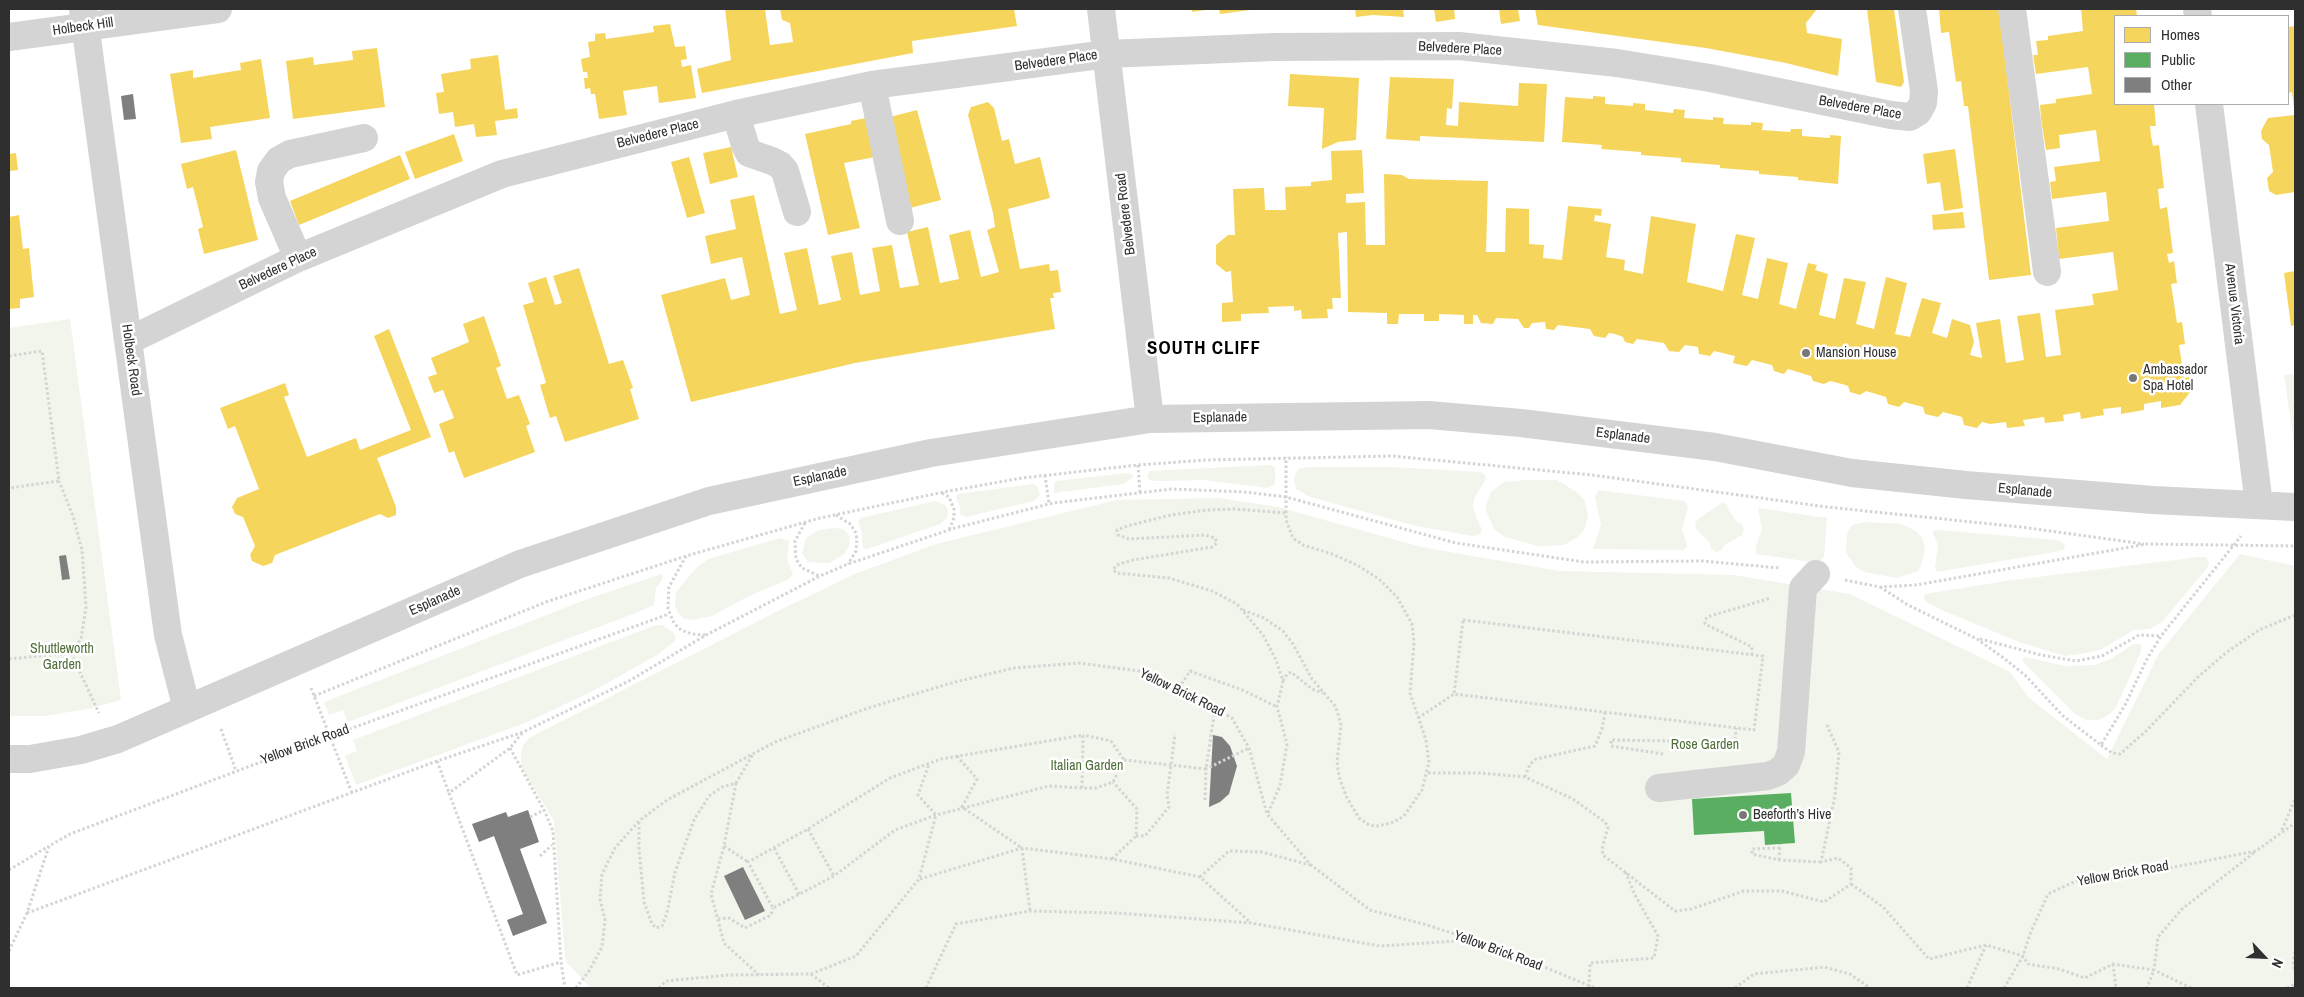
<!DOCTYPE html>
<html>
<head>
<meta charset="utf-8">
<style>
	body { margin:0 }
	#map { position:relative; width:2304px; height:997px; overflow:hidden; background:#fff; font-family:"Archivo Narrow",sans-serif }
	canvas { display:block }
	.frame { position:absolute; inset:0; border:10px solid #2f2f2f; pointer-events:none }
	.legend { position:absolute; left:2114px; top:15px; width:175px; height:90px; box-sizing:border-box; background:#fff; border:1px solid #acacac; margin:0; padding:6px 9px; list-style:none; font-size:15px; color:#2f2f2f }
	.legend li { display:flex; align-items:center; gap:10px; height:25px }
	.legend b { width:25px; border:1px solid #acacac }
	.north { position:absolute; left:2239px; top:932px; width:50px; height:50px; -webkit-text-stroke:4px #fff; paint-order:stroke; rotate:115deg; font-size:14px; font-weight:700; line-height:20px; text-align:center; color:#2f2f2f }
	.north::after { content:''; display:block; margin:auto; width:18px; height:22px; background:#2f2f2f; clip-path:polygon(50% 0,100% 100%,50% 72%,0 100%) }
</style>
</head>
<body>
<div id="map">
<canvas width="2304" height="997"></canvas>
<div class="frame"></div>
<ul class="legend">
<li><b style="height:14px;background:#f6d55c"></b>Homes</li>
<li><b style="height:14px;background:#5aae61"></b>Public</li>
<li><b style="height:14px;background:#7f7f7f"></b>Other</li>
</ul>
<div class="north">N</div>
</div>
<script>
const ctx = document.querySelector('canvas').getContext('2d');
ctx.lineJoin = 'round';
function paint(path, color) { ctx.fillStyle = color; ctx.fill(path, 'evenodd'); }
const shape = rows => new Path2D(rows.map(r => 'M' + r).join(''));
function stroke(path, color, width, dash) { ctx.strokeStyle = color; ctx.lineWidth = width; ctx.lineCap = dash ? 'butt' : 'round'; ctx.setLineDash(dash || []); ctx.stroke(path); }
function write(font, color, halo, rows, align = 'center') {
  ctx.font = font + ' "Archivo Narrow",sans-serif'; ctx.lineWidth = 5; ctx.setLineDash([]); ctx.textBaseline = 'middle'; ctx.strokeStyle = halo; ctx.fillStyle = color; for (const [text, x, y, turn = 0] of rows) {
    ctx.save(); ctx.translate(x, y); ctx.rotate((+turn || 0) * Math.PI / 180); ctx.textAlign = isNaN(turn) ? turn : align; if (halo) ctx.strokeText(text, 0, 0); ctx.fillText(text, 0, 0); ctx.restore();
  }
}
const green = shape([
	[70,319,121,700,87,709,45,716,9,716,9,328],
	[2295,374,2295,450,2284,375],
	[1270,465,1275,467,1275,484,1267,488,1205,480,1156,481,1150,480,1147,476,1150,471],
	[1308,467,1391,467,1480,472,1485,475,1486,479,1474,499,1473,508,1482,530,1480,534,1473,536,1416,526,1310,497,1296,489,1294,479,1298,469],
	[1128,473,1132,474,1133,477,1124,484,1054,493,1054,484,1056,481],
	[1526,480,1557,480,1578,493,1585,501,1588,517,1584,530,1578,537,1564,545,1538,546,1505,537,1494,529,1486,511,1487,502,1491,492,1504,482],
	[1033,484,1037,486,1040,495,1034,501,966,517,960,514,960,506,956,497,958,494],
	[1598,490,1685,501,1688,507,1682,529,1687,545,1686,548,1684,550,1593,549,1601,525,1595,497],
	[1218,498,1278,507,1421,547,1559,571,1733,575,1850,594,2010,672,2029,698,2107,759,2158,655,2240,554,2295,566,2295,988,591,988,567,963,565,956,554,821,521,767,521,753,523,745,529,738,780,610,855,574,936,544,1117,500],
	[935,501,945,505,948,511,947,518,940,524,867,549,863,548,862,532,858,522,861,518],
	[1723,502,1727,505,1729,511,1737,522,1742,524,1744,530,1742,535,1724,545,1722,550,1716,552,1711,549,1710,543,1696,529,1695,524,1698,519],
	[1758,508,1827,518,1824,557,1820,560,1812,562,1756,554,1756,546,1762,530],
	[1865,522,1901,524,1916,531,1922,538,1925,547,1922,564,1918,571,1897,578,1864,572,1855,566,1846,553,1847,534,1852,525],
	[834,528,843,529,850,536,849,546,844,554,829,563,808,562,802,553,806,538,819,530],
	[1937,530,2056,540,2062,542,2065,545,2064,549,2060,551,1937,572,1935,568,1938,545,1933,534,1933,531],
	[780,538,789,541,787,560,793,574,789,579,745,598,712,616,693,620,683,618,679,614,675,606,676,592,696,568,708,559],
	[2199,557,2206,557,2209,562,2207,568,2162,622,2150,629,2134,630,2102,649,2087,653,2065,656,2019,642,1944,611,1925,601,1924,597,1925,594,2006,581],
	[661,574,663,578,656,588,654,605,638,612,348,722,343,710,329,715,324,702,585,600],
	[656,625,662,625,673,632,676,637,674,642,657,655,591,692,525,723,356,785,345,756,357,751,353,740],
	[2134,644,2140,644,2142,648,2134,668,2116,707,2110,714,2099,720,2087,720,2075,714,2022,661,2025,657,2065,666,2094,665,2109,660]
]);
const homes = shape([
	[725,9,765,9,770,45,793,42,790,23,782,20,780,9,1014,9,1017,26,912,41,913,53,702,93,697,69,731,60],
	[1192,9,1206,9,1206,10,1192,12],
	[1219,9,1250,9,1250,10,1220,14],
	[1355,9,1403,9,1404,17,1373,15,1356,17],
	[1434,9,1454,9,1455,19,1436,22],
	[1499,9,1518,9,1520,21,1501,24],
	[1535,9,1817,9,1806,23,1807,33,1842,39,1838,76,1786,63,1706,48,1538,25],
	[1867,9,1894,9,1904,82,1901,87,1876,82],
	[1939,9,1999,9,2031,275,1989,280,1968,106,1964,106,1961,81,1956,82,1949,32,1941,33],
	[2081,9,2136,9,2137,16,2115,16,2115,104,2154,104,2156,126,2150,126,2151,136,2153,146,2159,145,2164,188,2158,189,2159,200,2160,209,2167,207,2173,253,2167,254,2169,263,2174,261,2177,283,2171,284,2177,323,2182,322,2185,344,2179,345,2184,378,2189,377,2191,391,2180,405,2161,408,2161,401,2144,404,2144,410,2121,414,2121,407,2103,409,2104,415,2081,419,2080,412,2063,415,2064,421,2045,423,2044,417,2023,420,2025,426,2007,428,2006,422,1990,424,1982,422,1977,428,1964,425,1962,417,1943,412,1938,417,1925,414,1923,407,1904,402,1899,407,1888,404,1886,397,1866,391,1860,395,1850,392,1848,386,1842,384,1830,381,1824,384,1813,381,1811,376,1788,369,1784,374,1774,371,1772,365,1752,360,1747,366,1737,364,1733,363,1735,356,1714,351,1710,356,1699,354,1698,347,1692,346,1685,345,1679,352,1669,351,1664,343,1637,339,1633,344,1625,342,1623,337,1615,334,1609,333,1605,338,1594,336,1590,329,1558,325,1554,330,1546,329,1545,322,1532,323,1529,328,1524,328,1518,319,1496,318,1493,324,1481,323,1477,315,1473,315,1473,324,1464,324,1464,315,1439,314,1439,321,1424,321,1424,314,1399,314,1398,324,1387,324,1387,313,1348,312,1347,232,1338,233,1341,298,1332,298,1333,309,1327,309,1328,318,1302,319,1301,310,1294,311,1294,306,1268,307,1269,313,1241,314,1241,321,1222,322,1222,303,1233,302,1231,271,1226,272,1216,264,1216,245,1228,235,1235,235,1233,189,1264,188,1265,210,1286,210,1285,187,1311,186,1311,182,1332,180,1331,151,1362,150,1364,193,1346,194,1346,203,1365,202,1366,245,1385,245,1384,174,1402,175,1409,179,1488,181,1486,252,1505,252,1506,208,1529,209,1529,244,1544,245,1543,258,1562,260,1568,206,1602,209,1601,216,1595,215,1594,221,1611,224,1606,257,1625,260,1624,270,1643,274,1651,216,1696,224,1687,282,1723,291,1736,234,1755,238,1742,295,1758,299,1767,258,1788,263,1779,304,1796,309,1808,263,1817,265,1815,270,1828,274,1819,315,1835,319,1844,278,1866,282,1856,324,1874,329,1886,277,1907,283,1895,334,1910,337,1922,298,1941,303,1932,333,1947,338,1952,319,1970,325,1974,342,1970,355,1982,358,1976,323,2000,319,2006,363,2024,360,2017,316,2040,313,2046,357,2061,355,2055,310,2094,305,2092,294,2118,290,2113,252,2059,259,2056,228,2109,221,2106,192,2052,199,2050,182,2056,181,2054,167,2100,161,2096,130,2059,135,2060,148,2046,150,2041,119,2040,105,2056,103,2056,99,2092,94,2088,67,2036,74,2033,55,2038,55,2036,41,2048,40,2048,36,2083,31],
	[670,24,675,47,685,46,687,59,681,60,682,67,691,65,696,98,659,103,657,86,623,91,627,115,599,119,595,94,591,94,590,88,585,89,584,78,588,78,587,72,583,72,581,59,590,57,588,42,595,41,595,34,605,33,606,39,654,32,653,26],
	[2295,26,2295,108,2294,108,2292,92,2288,93,2288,27],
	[377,48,385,107,293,119,286,61,313,57,314,65,353,60,352,51],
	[498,55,505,110,517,108,518,118,495,121,497,135,476,137,474,124,455,127,453,112,439,114,436,93,444,92,441,74,471,69,470,59],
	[261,59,270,118,210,127,212,139,181,143,170,74,193,70,193,78,241,70,240,63],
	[1290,74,1359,78,1356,140,1338,142,1322,149,1324,108,1288,106],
	[1390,77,1454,79,1452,109,1447,108,1446,125,1458,126,1459,102,1518,106,1519,83,1547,84,1544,142,1420,136,1420,141,1386,139],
	[1593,96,1605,97,1605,104,1633,106,1633,103,1645,104,1645,110,1673,113,1674,109,1685,110,1684,118,1713,120,1713,117,1724,118,1723,124,1751,125,1751,122,1763,123,1762,130,1790,132,1791,129,1802,129,1802,136,1830,138,1830,135,1841,136,1838,184,1798,180,1798,177,1759,174,1759,171,1720,168,1720,165,1681,162,1681,158,1641,155,1641,152,1601,149,1602,145,1562,142,1565,97,1593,99],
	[988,102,994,108,1002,141,1009,139,1015,164,1040,157,1050,198,1008,209,1020,269,1049,264,1050,271,1058,270,1061,292,1053,293,1054,298,1050,298,1055,329,855,363,691,402,661,295,725,278,731,300,750,295,742,257,711,264,705,236,736,229,730,200,754,195,780,314,797,310,784,253,807,248,819,305,841,300,831,256,852,252,860,295,880,291,872,248,892,245,900,288,919,285,907,232,928,227,940,283,959,279,949,235,970,230,981,277,999,272,987,230,995,227,993,213,968,115,971,107],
	[917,110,941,200,910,208,886,118],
	[2295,115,2295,192,2276,195,2269,191,2267,178,2273,172,2269,145,2262,139,2261,131,2268,118],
	[866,118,875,157,844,163,860,228,828,235,805,134,851,124,851,121],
	[454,134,463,161,415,179,405,152],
	[731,147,738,177,710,184,703,153],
	[1955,149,1963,208,1944,211,1940,182,1927,184,1923,154],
	[236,150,258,240,204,254,198,229,203,227,193,187,187,189,181,164],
	[16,153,18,170,9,171,9,154],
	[400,155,410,179,299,225,290,201],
	[689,157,705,213,687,218,671,162],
	[1963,212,1965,228,1933,230,1932,215],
	[19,215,23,249,29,248,34,297,20,299,20,308,9,309,9,217],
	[579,268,609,364,623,360,633,388,630,389,639,419,565,442,556,416,550,418,540,385,546,383,523,305,534,302,528,283,546,277,555,305,562,303,553,276],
	[2295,271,2295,325,2291,326,2284,273],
	[484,316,501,366,496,368,507,399,519,395,530,424,526,426,535,452,464,478,454,451,449,453,439,424,454,418,443,390,434,393,428,377,437,374,431,358,469,342,463,324],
	[389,329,431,437,377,458,396,507,396,515,388,518,380,514,275,555,272,563,263,566,252,561,250,555,255,546,243,517,235,514,232,507,237,498,259,489,235,426,228,429,220,408,285,383,289,395,284,397,307,457,356,438,360,450,411,430,374,336]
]);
const public = shape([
	[1791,793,1795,843,1765,845,1764,831,1694,835,1692,799]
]);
const building = shape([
	[133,94,136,119,124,120,121,96],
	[66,555,70,579,62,580,59,556],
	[1213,735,1222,737,1230,746,1237,766,1229,794,1220,802,1209,807],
	[528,810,539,842,520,849,547,923,513,936,507,920,523,914,494,836,479,842,472,824,506,812,508,817],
	[743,867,765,911,745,920,724,876]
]);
const path = shape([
	[9,356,42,351,59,481,9,488],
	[1138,465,1140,493],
	[1045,475,1049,504],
	[942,493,949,497,954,509,954,518,949,530],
	[836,515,850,524,855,531,857,539,856,551,848,564],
	[805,523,795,541,796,559,802,568,819,576],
	[686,556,669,587,668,609,674,623,681,630,692,634,705,635],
	[1845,580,1880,587,1916,585,2147,544,2295,546],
	[1880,587,1908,605,1977,639,2005,659,2026,676,2063,716,2101,745,2125,705,2147,659,2161,636,2241,536],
	[1243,610,1264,618,1283,631,1293,644,1312,679,1336,707,1341,725,1337,762,1339,777,1347,798,1359,818,1369,825,1378,826,1394,822,1404,816,1422,790,1429,762,1426,740,1410,693,1414,643,1412,624,1397,597,1379,579,1357,565,1332,554,1303,545,1293,538,1286,520,1286,457],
	[1463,620,1763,656,1754,730,1454,694,1463,620],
	[1980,639,2041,655,2076,661,2102,656,2139,635,2161,636],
	[71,653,99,713],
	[1752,655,1752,647,1705,624,1705,620,1707,617,1771,598],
	[9,659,71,653,81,639,86,607,82,550,73,516,59,481],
	[1283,681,1287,674,1291,672,1312,689,1323,693],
	[311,688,352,793],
	[1179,688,1190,671,1245,691,1277,707],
	[314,696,546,602,686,556,820,518,949,491,1022,478,1138,465,1206,460,1392,456,1592,475,1827,507,2021,527,2144,544],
	[1418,718,1454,694],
	[221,729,236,771],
	[522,733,510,748,449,793,517,975,561,962],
	[2101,745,2112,753,2120,754,2146,731,2198,677,2227,652,2259,630,2295,615],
	[510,748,544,810,553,831,561,962,565,988],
	[1663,754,1611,746,1611,740,1735,742,1736,728],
	[957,756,977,779,962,807,1022,848,1030,911],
	[1124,760,1206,769,1215,709],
	[437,761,449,793],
	[1428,773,1481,773,1525,777,1573,799,1605,822,1608,827,1602,849,1603,855,1675,911,1691,909,1744,891,1782,891,1824,902,1851,884,1851,868,1838,858,1821,862,1835,796,1839,752,1826,723],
	[1525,777,1530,764,1536,759,1595,746,1602,729,1605,712],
	[736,783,724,846,711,894,724,943,759,975],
	[1082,788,1083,735,941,759,890,778,808,829,748,862,773,908,834,876,895,830,936,815,1049,786,1082,788,1096,788,1113,782,1124,760,1111,741,1083,735],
	[1205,800,1206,769,1249,748],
	[1268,813,1280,786,1287,744,1277,707,1283,681,1276,660,1263,635,1237,604,1212,591,1169,578,1116,573,1113,569,1119,564,1133,560,1212,547,1217,543,1215,538,1205,535,1129,539,1118,535,1117,530,1127,526,1171,515,1207,510,1235,509,1286,513],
	[530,817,544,810],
	[639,822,639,848,644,902,652,924,656,928,662,926,667,913,675,872,694,820,709,796,722,787,736,783,753,754],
	[808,829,834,876],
	[2282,830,2295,799],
	[1136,836,1145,836,1169,807,1167,795,1175,734],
	[724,846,748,862],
	[774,848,799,894],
	[1780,848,1752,849,1752,854,1779,860,1821,862],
	[540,856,552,845],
	[1112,859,1136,836,1137,809,1113,782],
	[1779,860,1780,844],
	[9,870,49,846],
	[1200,877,1229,851,1262,852,1310,865],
	[920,879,1022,848,1112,859,1200,877,1251,923],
	[1851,884,1883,907,1929,959,1986,945,2023,956,2028,964,2059,969,2085,978,2113,964,2154,970,2147,988],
	[27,913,437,761,523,732,629,681,706,635,820,576,848,564,955,528,1053,503,1172,489,1245,492,1286,497,1456,543,1584,562,1702,561,1780,568],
	[718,919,729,918,745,928,771,915,773,908],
	[9,951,27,913,49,846,70,834,330,736,669,614],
	[2295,952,2293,961,2295,972],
	[2113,964,2116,988],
	[811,974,829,988],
	[1589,987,1590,963,1654,958,1658,936,1635,895,1625,871],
	[576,988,589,971,602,947,605,920,600,899,602,874,615,848,639,821,667,800,775,742,868,708,955,682,1014,668,1079,663,1139,671,1179,688,1232,718,1249,748,1267,814,1311,865,1370,910,1427,925,1498,948,1595,988],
	[659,988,666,981,728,975,811,974,856,956,919,879,936,815,918,795,929,764],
	[926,988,956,924,1030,911,1117,913,1251,923,1380,946,1470,940],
	[1735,988,1754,974,1824,967,1850,974,1870,988],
	[1967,988,1986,945],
	[2004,988,2023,956,2030,934,2048,894,2076,881,2114,879,2256,851,2295,823],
	[2191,988,2154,970,2158,937,2182,909,2255,852],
	[2287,988,2295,984]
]);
const minor = shape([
	[83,9,168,635,187,709],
	[1101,9,1150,419],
	[2012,9,2047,272],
	[2197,9,2198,16],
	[9,37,218,9],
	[872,85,900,221],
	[2209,104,2259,505],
	[736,114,745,145,749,153,772,161,780,165,785,171,797,212],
	[298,258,272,198,269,182,271,171,279,160,290,154,364,138],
	[128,341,298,258,502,174,736,114,872,85,1107,54,1274,47,1459,46,1617,63,1710,78,1891,115,1910,117,1918,112,1923,103,1924,91,1912,9],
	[9,759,30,759,81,750,118,739,520,564,709,501,931,453,1150,419,1429,415,1521,423,1715,447,1852,473,1966,485,2153,500,2295,507],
	[1659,788,1768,776,1778,772,1786,765,1791,752,1803,588,1816,574]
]);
const markers = [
	[1806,353,5,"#787878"],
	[2133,378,5,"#787878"],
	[1743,815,5,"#787878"]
];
const streetNames = [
	["Holbeck Hill",83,27,-8],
	["Belvedere Place",1460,49,3],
	["Belvedere Place",1056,61,-8],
	["Belvedere Place",1860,108,10],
	["Belvedere Place",658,134,-14],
	["Belvedere Road",1126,214,-97],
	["Belvedere Place",278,269,-25],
	["Avenue Victoria",2234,304,83],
	["Holbeck Road",131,360,82],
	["Esplanade",1220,418,-1],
	["Esplanade",1623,436,7],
	["Esplanade",820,477,-12],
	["Esplanade",2025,491,5],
	["Esplanade",435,601,-24],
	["Yellow Brick Road",1182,693,26],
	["Yellow Brick Road",305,745,-20],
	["Yellow Brick Road",2123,874,-10],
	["Yellow Brick Road",1498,951,20]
];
const poiNames = [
	["Mansion House",1816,353],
	["Ambassador",2143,370],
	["Spa Hotel",2143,386],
	["Beeforth’s Hive",1753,815]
];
const parkNames = [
	["Shuttleworth",62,649],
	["Garden",62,665],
	["Rose Garden",1705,745],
	["Italian Garden",1087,766]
];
const districtNames = [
	["SOUTH CLIFF",1204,349]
];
paint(green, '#f1f5eb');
paint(homes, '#f6d55c');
paint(public, '#5aae61');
paint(building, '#7f7f7f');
stroke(path, '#d4d4d4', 3, [2.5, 2.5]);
stroke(minor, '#d4d4d4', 28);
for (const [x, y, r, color] of markers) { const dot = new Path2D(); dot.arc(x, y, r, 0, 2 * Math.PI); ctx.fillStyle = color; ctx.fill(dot); stroke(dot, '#fff', 2); }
write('14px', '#2f2f2f', '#fff', streetNames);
write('14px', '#2f2f2f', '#fff', poiNames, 'left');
write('14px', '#506f38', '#fff', parkNames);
ctx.letterSpacing = '1px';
write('bold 19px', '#000', '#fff', districtNames);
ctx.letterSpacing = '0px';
</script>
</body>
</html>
